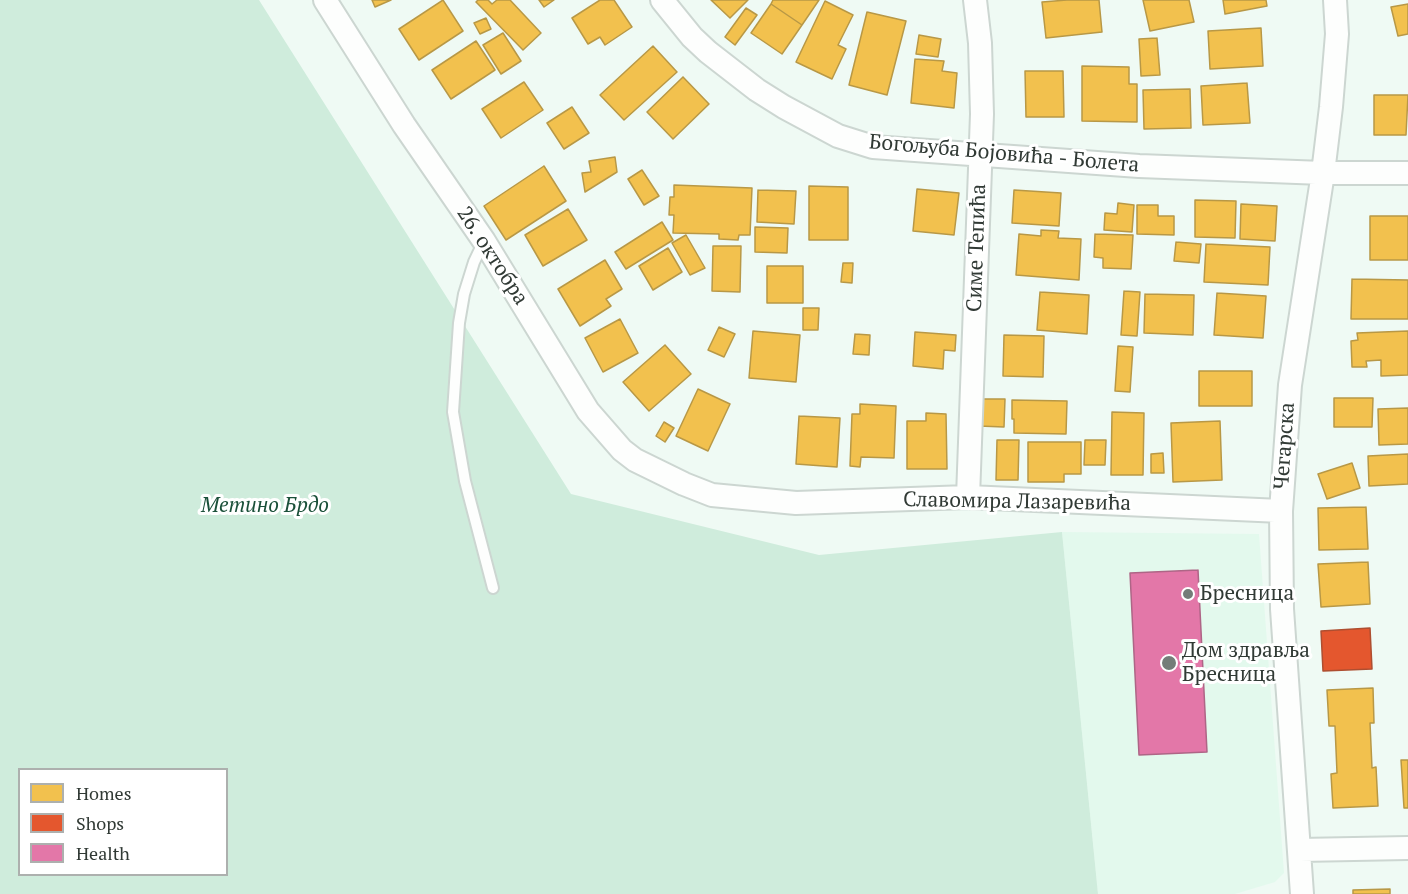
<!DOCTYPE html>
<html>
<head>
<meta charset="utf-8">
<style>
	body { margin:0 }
	#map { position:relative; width:1408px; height:894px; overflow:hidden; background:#effaf4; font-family:"PT Serif",serif }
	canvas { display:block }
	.legend { position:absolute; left:18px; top:768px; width:210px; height:108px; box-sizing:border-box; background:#fff; border:2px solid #adb0ae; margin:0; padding:8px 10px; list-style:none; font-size:18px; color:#313a35 }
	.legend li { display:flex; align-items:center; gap:12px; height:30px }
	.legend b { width:30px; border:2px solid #adb0ae }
</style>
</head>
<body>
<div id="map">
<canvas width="1408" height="894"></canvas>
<ul class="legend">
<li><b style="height:16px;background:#f2c14e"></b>Homes</li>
<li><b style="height:16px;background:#e4572e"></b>Shops</li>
<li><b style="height:16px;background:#e377a8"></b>Health</li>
</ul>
</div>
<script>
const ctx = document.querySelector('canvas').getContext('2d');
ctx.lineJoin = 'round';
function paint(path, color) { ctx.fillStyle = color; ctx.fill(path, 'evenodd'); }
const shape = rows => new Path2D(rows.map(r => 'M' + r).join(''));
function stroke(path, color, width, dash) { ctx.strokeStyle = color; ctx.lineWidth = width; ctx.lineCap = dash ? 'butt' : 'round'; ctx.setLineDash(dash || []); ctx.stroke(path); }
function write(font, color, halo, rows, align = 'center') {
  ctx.font = font + ' "PT Serif",serif'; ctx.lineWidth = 6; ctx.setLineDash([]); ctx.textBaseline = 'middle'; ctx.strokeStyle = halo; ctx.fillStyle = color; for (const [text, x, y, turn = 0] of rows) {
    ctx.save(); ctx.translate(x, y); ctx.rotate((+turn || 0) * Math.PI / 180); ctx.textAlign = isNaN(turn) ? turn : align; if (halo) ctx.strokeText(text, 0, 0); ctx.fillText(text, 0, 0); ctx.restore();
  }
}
const built = shape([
	[1062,532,1259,534,1284,873,1275,882,1235,894,1098,894]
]);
const green = shape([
	[0,0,259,0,571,494,819,555,1062,532,1098,894,0,894],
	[20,770,226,770,226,874,20,874]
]);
const homes = shape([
	[372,0,391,0,375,7,372,0],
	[443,0,463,31,419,60,399,29,443,0],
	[478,0,488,0,492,4,497,0,510,0,541,33,523,50,476,2,478,0],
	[539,0,554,0,544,7,539,0],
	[600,0,614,0,632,27,605,45,600,37,588,44,572,18,600,0],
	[711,0,748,0,730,18,711,0],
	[773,0,819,0,802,25,771,4,773,0],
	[1067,0,1099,0,1102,32,1046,38,1042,2,1067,0],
	[1143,0,1189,0,1194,22,1150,31,1143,0],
	[1223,0,1266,0,1267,6,1225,14,1223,0],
	[825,1,853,15,838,45,846,49,832,79,796,62,825,1],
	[771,4,802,25,782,54,751,33,771,4],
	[1408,4,1408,34,1398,36,1391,7,1408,4],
	[746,8,757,15,735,45,725,37,746,8],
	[867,12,906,21,887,95,849,85,867,12],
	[486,18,491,29,480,34,474,23,486,18],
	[1261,28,1263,66,1210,69,1208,31,1261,28],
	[503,33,521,61,501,74,483,45,503,33],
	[919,35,941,39,938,57,916,54,919,35],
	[1157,38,1160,75,1141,76,1139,39,1157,38],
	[476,41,495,70,451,99,432,70,476,41],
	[653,46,677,72,624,120,600,95,653,46],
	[915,59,944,61,942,71,957,73,954,108,911,103,915,59],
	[1082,66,1129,67,1129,84,1137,84,1137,122,1082,121,1082,66],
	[1025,71,1063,71,1064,117,1026,117,1025,71],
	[683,77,709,104,673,139,647,112,683,77],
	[524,82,543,110,501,138,482,109,524,82],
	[1247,83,1250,123,1203,125,1201,86,1247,83],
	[1190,89,1191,128,1144,129,1143,90,1190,89],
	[1374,95,1408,95,1406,135,1374,135,1374,95],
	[572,107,589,133,564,149,547,123,572,107],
	[615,157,617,172,585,192,582,173,591,172,589,161,615,157],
	[544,166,566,201,506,240,484,206,544,166],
	[642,170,659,196,644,205,628,179,642,170],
	[674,185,752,188,750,235,739,235,738,240,719,239,719,234,673,233,674,215,669,215,670,197,674,197,674,185],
	[809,186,848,187,848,240,809,240,809,186],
	[917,189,959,193,954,235,913,231,917,189],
	[758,190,796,191,794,224,757,222,758,190],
	[1014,190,1061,193,1059,226,1012,223,1014,190],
	[1195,200,1236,201,1235,238,1195,237,1195,200],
	[1118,203,1134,205,1132,232,1104,230,1105,213,1117,214,1118,203],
	[1241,204,1277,206,1275,241,1240,239,1241,204],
	[1137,205,1158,205,1158,216,1174,216,1174,235,1137,234,1137,205],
	[568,209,587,240,543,266,525,235,568,209],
	[1370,216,1408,216,1408,260,1370,260,1370,216],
	[662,222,673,240,626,269,615,252,662,222],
	[755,227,788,228,787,253,755,252,755,227],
	[1041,230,1059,231,1058,238,1081,239,1079,280,1016,275,1019,234,1041,236,1041,230],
	[1095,234,1133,235,1131,269,1103,268,1103,258,1094,257,1095,234],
	[686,235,705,268,690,275,672,243,686,235],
	[1176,242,1201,244,1199,263,1174,261,1176,242],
	[1206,244,1270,247,1268,285,1204,282,1206,244],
	[713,246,741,246,740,292,712,291,713,246],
	[668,248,682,272,653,290,639,266,668,248],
	[605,260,622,289,606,299,611,306,580,326,558,289,605,260],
	[843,263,853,263,852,283,841,282,843,263],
	[767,266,803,266,803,303,767,303,767,266],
	[1352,279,1408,280,1408,319,1351,319,1352,279],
	[1124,291,1140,292,1137,336,1121,335,1124,291],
	[1040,292,1089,295,1087,334,1037,330,1040,292],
	[1217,293,1266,296,1263,338,1214,335,1217,293],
	[1145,294,1194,295,1193,335,1144,333,1145,294],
	[803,308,819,308,818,330,803,330,803,308],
	[620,319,638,353,603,372,585,338,620,319],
	[719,327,735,334,724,357,708,350,719,327],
	[753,331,800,335,796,382,749,378,753,331],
	[1408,331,1408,375,1381,376,1381,360,1366,361,1367,367,1352,367,1351,341,1358,340,1357,333,1408,331],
	[915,332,956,335,955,351,944,350,943,369,913,366,915,332],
	[855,334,870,335,869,355,853,354,855,334],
	[1004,335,1044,336,1043,377,1003,376,1004,335],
	[665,345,691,374,649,411,623,382,665,345],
	[1118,346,1133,347,1130,392,1115,391,1118,346],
	[1199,371,1252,371,1252,406,1199,406,1199,371],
	[698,389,730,404,708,451,676,436,698,389],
	[1334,398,1373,398,1372,427,1334,427,1334,398],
	[980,399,1005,399,1004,427,979,426,980,399],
	[1012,400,1067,401,1066,434,1014,433,1014,419,1012,419,1012,400],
	[860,404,896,406,894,458,861,457,860,467,850,466,852,414,860,414,860,404],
	[1408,408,1408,444,1379,445,1378,409,1408,408],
	[1112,412,1144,413,1143,475,1111,475,1112,412],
	[926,413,946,414,947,469,907,469,907,421,926,421,926,413],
	[799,416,840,418,837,467,796,464,799,416],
	[1220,421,1222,480,1173,482,1171,423,1220,421],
	[664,422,674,428,665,442,656,436,664,422],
	[997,440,1019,440,1018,480,996,480,997,440],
	[1085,440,1106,440,1105,465,1084,465,1085,440],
	[1028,442,1081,442,1081,474,1064,474,1064,482,1028,482,1028,442],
	[1163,453,1164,473,1151,473,1151,454,1163,453],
	[1408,454,1408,484,1369,486,1368,456,1408,454],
	[1352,463,1360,488,1327,499,1318,474,1352,463],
	[1366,507,1368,549,1319,550,1318,508,1366,507],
	[1368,562,1370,604,1321,607,1318,564,1368,562],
	[1373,688,1374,723,1370,723,1372,768,1376,767,1378,806,1333,808,1331,774,1337,773,1335,726,1329,726,1327,690,1373,688],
	[1401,760,1408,760,1408,808,1404,808,1401,760],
	[1390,889,1390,894,1353,894,1353,890,1390,889]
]);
const shops = shape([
	[1370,628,1372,669,1323,671,1321,631,1370,628]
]);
const health = shape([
	[1198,570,1207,752,1139,755,1130,573,1198,570]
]);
const service = shape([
	[484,241,474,262,464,294,459,323,453,412,465,481,493,588]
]);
const minor = shape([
	[325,0,404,125,484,241,588,411,622,450,635,460,684,484,712,495,796,503,968,497,1281,511],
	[662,0,692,37,708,52,757,90,784,107,838,136,873,147,1139,166,1323,173,1408,173],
	[968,497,982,114,980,43,975,0],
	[1300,850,1408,848],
	[1302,894,1282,609,1281,511,1290,385,1323,173,1331,107,1337,34,1335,0]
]);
const markers = [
	[1188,594,6,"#747d78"],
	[1169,663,8,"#747d78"]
];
const streetNames = [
	["Богољуба Бојовића - Болета",1004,154,5],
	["Симе Тепића",977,248,-88],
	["26. октобра",492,256,57],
	["Чегарска",1285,446,-86],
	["Славомира Лазаревића",1017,502,1]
];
const parkNames = [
	["Метино Брдо",265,506]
];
const poiNames = [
	["Бресница",1200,594],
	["Дом здравља",1182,651],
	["Бресница",1182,675]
];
paint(built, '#e3f9ed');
paint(green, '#cfecdc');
paint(homes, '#f2c14e');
stroke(homes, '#b89846', 1.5);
paint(shops, '#e4572e');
stroke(shops, '#ae4e30', 1.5);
paint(health, '#e377a8');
stroke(health, '#ae6586', 1.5);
stroke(service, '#ccd6d1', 14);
stroke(minor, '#ccd6d1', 26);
stroke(service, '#fdfefd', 10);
stroke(minor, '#fdfefd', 22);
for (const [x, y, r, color] of markers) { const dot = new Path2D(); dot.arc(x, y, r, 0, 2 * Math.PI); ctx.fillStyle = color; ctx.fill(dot); stroke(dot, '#fff', 2); }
write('21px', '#313a35', '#fff', streetNames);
write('italic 21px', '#1a5039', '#fff', parkNames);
write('21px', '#313a35', '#fff', poiNames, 'left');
</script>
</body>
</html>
